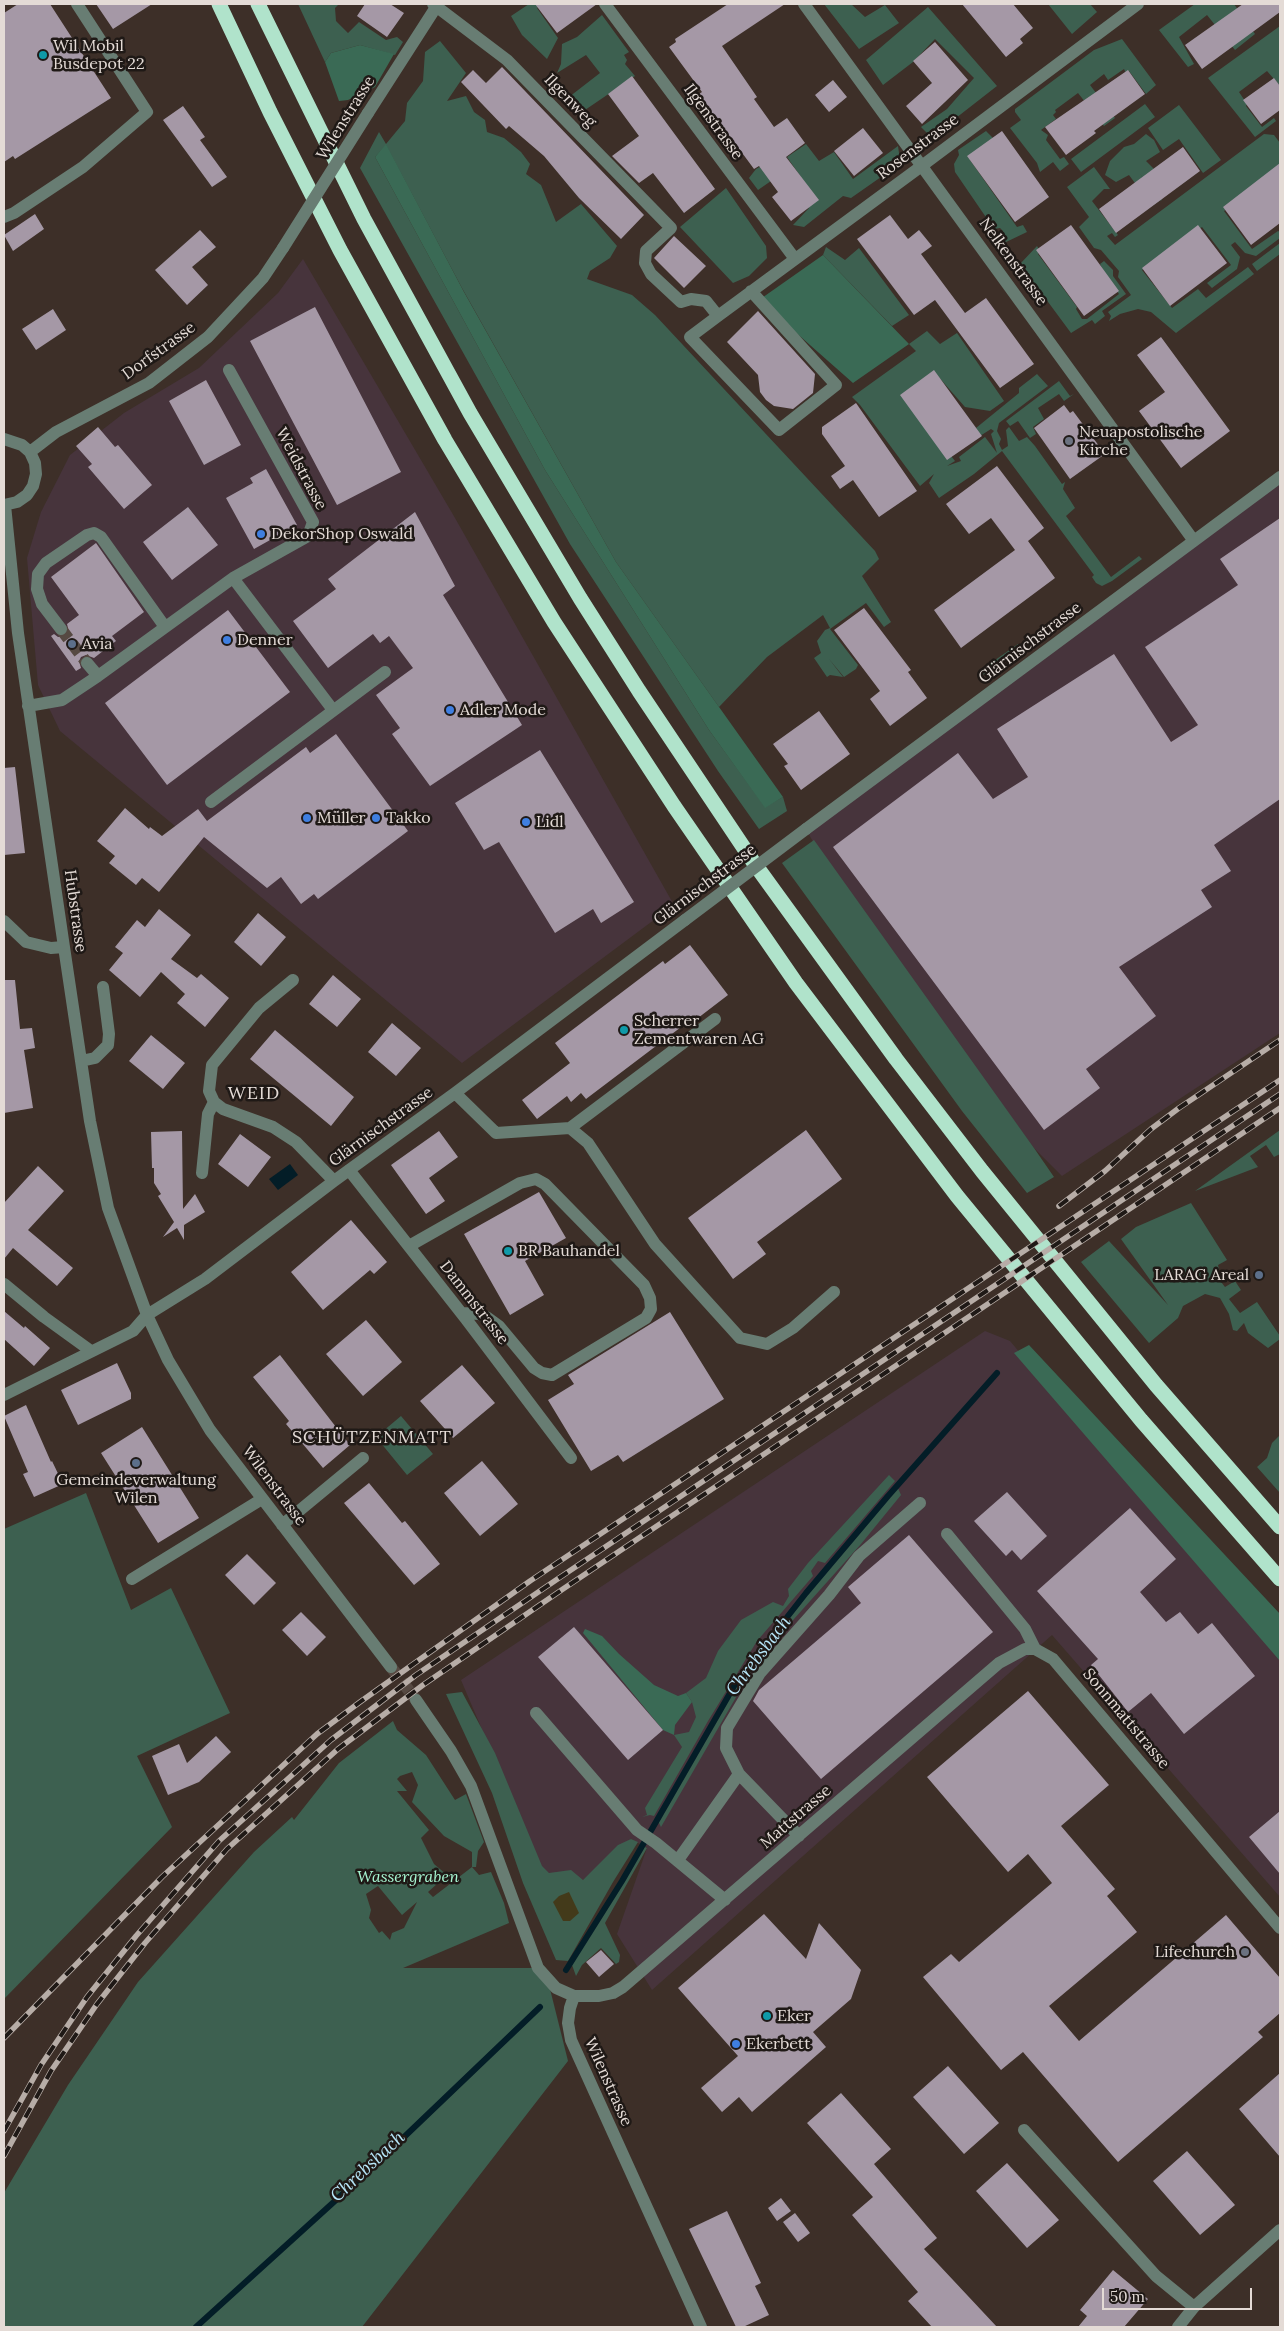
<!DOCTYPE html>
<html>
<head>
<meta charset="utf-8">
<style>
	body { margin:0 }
	#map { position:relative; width:1284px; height:2331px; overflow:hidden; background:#3d2f28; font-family:Lora,serif }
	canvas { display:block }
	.frame { position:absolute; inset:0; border:5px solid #e4dbd6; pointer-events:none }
	.scale { position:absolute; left:1102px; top:2288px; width:150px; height:22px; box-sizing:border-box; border:2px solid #e4dbd6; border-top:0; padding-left:6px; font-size:15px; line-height:18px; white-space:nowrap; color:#e4dbd6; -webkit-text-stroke:4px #1f1916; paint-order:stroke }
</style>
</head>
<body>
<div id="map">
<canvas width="1284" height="2331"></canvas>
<div class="frame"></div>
<div class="scale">50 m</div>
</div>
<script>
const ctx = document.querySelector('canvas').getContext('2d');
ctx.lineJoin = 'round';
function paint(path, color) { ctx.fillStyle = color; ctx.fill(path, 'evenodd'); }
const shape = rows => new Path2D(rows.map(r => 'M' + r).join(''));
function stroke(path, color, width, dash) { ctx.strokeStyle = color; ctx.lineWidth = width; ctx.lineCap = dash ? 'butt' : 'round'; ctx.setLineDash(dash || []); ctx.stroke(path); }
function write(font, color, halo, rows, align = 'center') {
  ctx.font = font + ' Lora,serif'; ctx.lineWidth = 5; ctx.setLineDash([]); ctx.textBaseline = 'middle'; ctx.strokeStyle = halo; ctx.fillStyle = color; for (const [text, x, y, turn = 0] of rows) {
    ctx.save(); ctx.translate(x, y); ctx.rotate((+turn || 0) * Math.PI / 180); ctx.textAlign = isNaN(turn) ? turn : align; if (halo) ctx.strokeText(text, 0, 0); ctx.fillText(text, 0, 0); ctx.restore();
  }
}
const industrial = shape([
	[303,259,455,518,674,905,462,1063,60,731,38,685,27,558,41,512,70,455,124,413,199,368,278,293],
	[1280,477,1280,1033,1062,1176,1034,1148,828,869,806,829],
	[985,1331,1010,1341,1218,1588,1280,1656,1280,1897,1052,1635,652,1990,617,1934,647,1848,631,1839,583,1880,544,1875,461,1680]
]);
const green = shape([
	[298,4,339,4,335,8,336,21,348,33,359,22,386,40,397,37,403,42,395,55,360,45,331,53,325,62],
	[529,4,542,4,537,8,558,38,547,59,522,35,511,16],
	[824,4,851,4,865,17,885,5,899,23,859,49],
	[1048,4,1090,4,1097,12,1072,34],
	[1195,4,1234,4,1255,34,1235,50,1207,15,1179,37,1194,64,1188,67,1159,30],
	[928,7,997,86,947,125,927,133,921,127,947,109,974,78,935,39,913,62,883,85,866,60],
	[602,15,629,52,624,55,627,60,625,64,635,76,585,110,577,100,568,106,569,97,600,73,586,55,557,73,561,64,562,44,577,37],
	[1280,26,1280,86,1267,71,1239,92,1247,104,1246,106,1262,127,1274,118,1276,121,1255,137,1208,78],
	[1122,39,1156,85,1146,94,1129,71,1126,73,1124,69,1108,80,1104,74,1090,85,1115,118,1104,126,1078,93,1055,110,1056,112,1053,115,1056,119,1041,130,1048,135,1046,140,1060,159,1064,157,1069,164,1060,171,1053,162,1040,172,1037,163,1010,128,1021,120,1015,112,1015,109,1094,50],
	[440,41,466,73,447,101,466,96,474,112,485,120,487,132,504,138,521,152,530,164,526,174,541,185,556,222,581,204,617,246,610,258,590,271,587,279,632,295,655,315,875,551,879,559,862,576,891,622,884,627,866,603,830,629,858,665,856,669,844,677,829,659,843,677,830,675,827,677,814,658,821,653,817,641,825,630,830,628,823,615,767,657,719,707,616,562,462,288,386,145,375,157,545,470,709,730,765,807,783,797,787,811,759,829,718,771,570,544,360,168,379,132,386,144,405,121,407,103,423,81,425,52],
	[1145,104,1155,117,1081,172,1071,159],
	[1179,105,1221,160,1203,173,1179,139,1163,150,1148,128],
	[986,131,995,140,970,160,1017,227,1023,225,1027,232,1004,243,1000,241,1003,231,1000,228,994,229,955,172,954,164,959,155,958,150],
	[1146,134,1154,140,1160,152,1146,161,1154,169,1163,196,1161,201,1140,174,1159,201,1152,206,1129,175,1116,182,1105,175,1110,161,1124,147,1134,144],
	[1264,134,1274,135,1280,143,1280,168,1224,211,1252,249,1278,231,1280,232,1280,238,1256,256,1245,253,1235,242,1231,245,1240,257,1237,269,1212,288,1207,283,1231,265,1202,227,1142,270,1172,308,1198,289,1206,298,1248,267,1254,274,1176,333,1151,312,1138,309,1120,314,1109,321,1111,316,1108,312,1131,295,1118,277,1119,271,1101,250,1094,248,1079,227,1089,217,1067,187,1094,167,1110,189,1104,189,1092,201,1118,235,1115,237,1112,233,1107,236,1115,245],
	[806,144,819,161,834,152,853,179,898,146,900,160,881,177,851,198,843,196,804,227,793,225,809,208,796,182,801,177,787,157],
	[770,161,771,181,758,190,749,178,756,169],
	[726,188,766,246,767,258,749,276,733,283,680,227],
	[1280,243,1280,254,1257,271,1252,264],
	[1037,246,1040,251,1038,254,1077,307,1076,309,1082,319,1087,319,1119,294,1106,277,1100,264,1104,261,1113,270,1113,276,1126,294,1102,311,1105,316,1095,324,1092,320,1071,333,1020,264],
	[826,247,845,260,859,248,909,315,892,326,823,255],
	[927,331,940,344,957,333,1004,401,990,411,965,407,936,374,904,396,955,461,947,466,961,461,959,457,985,437,997,453,991,434,994,431,991,429,980,436,976,428,1019,393,1019,388,1037,374,1048,386,999,423,997,431,1001,439,999,444,1002,450,1008,446,1006,430,1009,427,1019,441,1027,437,1035,446,1062,484,1065,482,1063,489,1075,508,1066,516,1111,577,1139,556,1142,559,1112,581,1102,586,1096,583,1092,577,1094,575,1002,451,974,474,939,498,929,483,934,474,920,486,860,405,852,397,916,351,909,344],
	[1059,381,1070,396,1074,394,1064,401,1059,394,1038,408,1044,419,1033,427,1036,434,1030,438,1018,421,1010,426,1006,421],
	[1018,644,1021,647,984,675,981,670],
	[814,840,1034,1148,1054,1177,1027,1193,962,1111,782,863],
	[1280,1130,1280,1154,1274,1157,1266,1145,1250,1156,1258,1167,1195,1191],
	[1191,1203,1227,1260,1218,1265,1219,1270,1215,1274,1225,1287,1235,1281,1241,1290,1229,1299,1240,1313,1257,1302,1280,1336,1280,1339,1268,1348,1248,1333,1244,1323,1237,1331,1233,1330,1229,1314,1220,1298,1205,1294,1183,1306,1178,1318,1149,1343,1081,1262,1109,1241,1168,1305,1121,1239,1136,1227],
	[401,1416,433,1454,407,1475,376,1437],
	[1280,1435,1280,1493,1257,1467,1267,1458,1272,1443],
	[889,1475,895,1481,825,1563,818,1561,811,1571,813,1576,757,1641,708,1721,654,1816,650,1815,642,1817,647,1815,645,1808,682,1747,674,1735,689,1732,696,1717,692,1702,686,1693,706,1678,718,1651,741,1620,773,1602,783,1606,789,1596,788,1589,808,1563],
	[897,1486,901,1495,861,1544,794,1619,750,1673,661,1827,657,1819,659,1815,721,1710,758,1654,830,1563],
	[86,1493,131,1610,171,1588,230,1713,137,1756,172,1827,4,1999,4,1529],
	[462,1692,495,1753,542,1866,549,1873,571,1870,583,1880,618,1845,631,1839,638,1842,613,1882,568,1961,556,1960,523,1883,492,1793,446,1694],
	[393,1721,397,1730,426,1755,455,1800,466,1794,484,1842,478,1851,476,1867,472,1867,479,1875,491,1872,504,1903,509,1923,403,1968,538,1968,548,1981,568,2061,362,2327,4,2327,4,2193,68,2085,138,1982,254,1852,292,1817,294,1820,339,1763],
	[412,1772,418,1785,412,1802,444,1836,472,1852,472,1867,433,1897,428,1892,447,1875,434,1864,421,1838,429,1830,397,1791,407,1791,397,1779,400,1776],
	[378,1886,402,1915,417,1902,404,1928,392,1933,390,1940,382,1931,379,1933,369,1918,371,1910,366,1894],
	[641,1845,647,1848,605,1923,620,1955,619,1962,616,1964,601,1948,582,1965,576,1976,572,1965]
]);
const forest = shape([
	[360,45,394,54,375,87,348,100,339,101,325,62,331,53],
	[386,144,464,292,616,562,783,797,765,808,709,730,545,470,375,157],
	[823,255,909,344,853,383,759,300],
	[1029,1345,1280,1614,1280,1661,1014,1353],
	[585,1629,602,1636,619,1654,654,1685,678,1696,686,1693,692,1702,675,1725,674,1735,663,1730,583,1633]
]);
const sand = shape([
	[569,1892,579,1913,570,1921,563,1921,553,1902,559,1896]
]);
const water = shape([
	[290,1164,298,1175,278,1190,269,1179]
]);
const stream = shape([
	[566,1970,622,1881,737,1681,806,1593,888,1496,997,1373],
	[196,2327,379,2161,540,2007]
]);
const building = shape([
	[18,4,50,4,111,98,15,159,13,156,4,162,4,13],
	[96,4,152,4,113,29],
	[365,4,390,4,404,13,387,37,357,16],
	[535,4,597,4,557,33],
	[728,4,785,4,722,46,757,97,754,99,774,127,787,118,805,143,786,157,819,200,791,221,772,197,778,192,759,166,754,169,720,123,719,124,699,94,702,92,669,47,676,42,675,39],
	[962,4,1013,4,1033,28,1020,39,1023,43,1006,57],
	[1243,4,1280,4,1280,12,1202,69,1185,45],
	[935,42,968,80,922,124,906,106,932,83,913,61],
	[502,67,644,215,621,239,579,198,544,156,509,126,506,129,461,82,473,70,486,83],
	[1128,70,1145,94,1094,131,1096,133,1066,155,1045,127],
	[632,76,715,189,684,213,653,173,639,183,612,156,639,136,608,94],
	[1274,78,1280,86,1280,110,1261,124,1243,100],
	[833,80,847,97,829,112,815,95],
	[183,106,205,137,200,140,227,177,212,187,163,120],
	[863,128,883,153,854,176,834,151],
	[1002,131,1049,197,1015,222,967,156],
	[1183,147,1200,171,1116,233,1099,209],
	[1280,163,1280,223,1251,245,1223,207],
	[35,214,44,229,13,251,4,235],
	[890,215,908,239,919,230,932,246,921,254,965,313,986,298,1034,364,1000,388,935,300,914,315,857,239],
	[1071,225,1119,291,1084,316,1036,250],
	[1198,225,1227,263,1170,306,1142,268],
	[200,230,216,247,192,267,208,285,187,305,155,270],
	[674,236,706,266,684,288,654,258],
	[315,307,401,472,337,505,250,341],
	[53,309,66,330,36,350,22,329],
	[758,311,815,374,813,393,793,409,774,406,766,400,760,392,758,375,727,342],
	[1161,337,1230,431,1181,468,1139,411,1165,392,1137,355],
	[934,370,982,436,947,460,900,395],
	[206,380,241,445,204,465,169,401],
	[856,403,917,491,879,517,853,480,840,489,831,476,845,466,822,434,822,427],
	[1064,405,1070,413,1073,411,1105,454,1070,479,1034,428],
	[98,427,115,447,118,445,152,485,124,509,88,467,92,464,76,446],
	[997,466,1044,528,1028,541,1055,578,961,648,934,610,1015,550,991,518,969,534,946,504],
	[266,469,297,525,254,549,226,498,253,483,250,478],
	[188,507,218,545,172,580,143,542],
	[415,512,455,586,443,595,522,725,430,786,392,734,400,728,376,695,413,668,389,636,380,643,373,634,328,668,293,621,336,589,328,579],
	[1280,518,1280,799,1214,845,1231,871,1201,890,1212,907,1119,967,1156,1016,1086,1069,1100,1088,1044,1130,833,847,958,753,993,799,1028,777,997,729,1114,654,1171,742,1198,725,1145,647,1238,585,1220,559],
	[96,543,144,612,112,636,116,641,94,658,86,655,81,657,79,661,81,668,76,671,51,636,54,634,58,637,65,636,69,632,67,624,79,615,51,577],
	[864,608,911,670,908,672,927,698,890,726,870,699,880,691,834,630],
	[228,610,290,692,167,785,105,703],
	[819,711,850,754,801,790,784,766,788,764,773,744],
	[336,734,408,831,318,899,314,894,301,904,281,877,267,888,204,837,159,892,142,878,136,885,109,863,115,856,97,841,125,808,149,829,150,827,162,836,198,809,207,821,306,747,310,753],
	[540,750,634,902,601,923,593,909,555,933,499,842,484,850,455,803],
	[15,767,25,853,4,855,4,768],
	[159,909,191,935,171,959,197,978,201,974,229,998,205,1027,177,1003,185,994,161,972,140,997,109,970,123,953,115,947,137,920,145,927],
	[258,913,286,937,261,966,234,942],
	[690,945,728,995,698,1018,697,1015,586,1099,581,1093,571,1102,567,1096,537,1119,522,1100,570,1063,555,1043,663,961,665,964],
	[333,975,361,999,337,1027,309,1004],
	[4,980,15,980,20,1029,32,1028,35,1048,24,1050,33,1108,4,1113],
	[392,1023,421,1048,396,1076,368,1052],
	[275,1030,354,1097,331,1126,250,1059],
	[151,1035,185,1063,163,1089,129,1061],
	[806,1130,842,1179,757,1242,766,1254,733,1279,688,1218],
	[182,1131,183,1209,195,1194,205,1212,184,1225,184,1240,177,1228,163,1237,174,1222,158,1196,161,1194,154,1183,154,1168,152,1168,151,1132],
	[439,1131,458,1157,429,1178,445,1201,426,1214,391,1165],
	[240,1134,271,1157,248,1187,218,1164],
	[38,1166,64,1191,28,1230,73,1268,57,1286,13,1248,4,1259,4,1203],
	[539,1192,566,1238,525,1261,544,1295,510,1315,464,1234],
	[351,1220,387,1262,374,1274,370,1270,323,1310,291,1272],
	[4,1311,24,1328,25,1326,50,1348,34,1366,4,1339],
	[670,1312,724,1399,623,1462,618,1455,591,1471,548,1400,574,1384,568,1375],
	[366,1320,402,1362,363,1396,326,1354],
	[280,1355,350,1445,323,1468,286,1424,289,1421,253,1377],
	[117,1363,131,1393,131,1399,78,1425,61,1390],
	[462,1365,495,1403,453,1438,420,1401],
	[26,1405,51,1462,52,1461,63,1484,34,1497,23,1474,28,1472,4,1416],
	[142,1427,199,1518,158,1543,101,1453],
	[482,1461,518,1504,480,1536,444,1493],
	[369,1483,402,1523,405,1521,440,1564,414,1585,344,1503],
	[1007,1492,1047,1536,1021,1560,1012,1550,1006,1556,974,1521],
	[1130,1508,1176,1559,1140,1592,1166,1622,1180,1612,1198,1634,1212,1623,1255,1676,1184,1734,1151,1693,1128,1712,1091,1665,1098,1659,1037,1591],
	[909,1535,993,1632,821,1779,753,1701,759,1690,861,1603,848,1587],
	[247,1554,276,1583,254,1605,225,1575],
	[301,1612,326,1637,307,1656,282,1630],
	[574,1627,663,1730,628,1760,538,1657],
	[1028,1691,1109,1785,1061,1826,1115,1889,1107,1896,1137,1932,1049,2006,1079,2041,1226,1915,1280,1978,1280,2013,1258,2032,1263,2037,1118,2162,1023,2052,1001,2070,923,1977,951,1954,959,1962,1052,1883,1028,1854,1008,1872,927,1777],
	[216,1736,231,1752,199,1782,168,1795,152,1756,179,1744,187,1763],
	[1280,1811,1280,1874,1249,1837],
	[764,1914,806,1959,819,1923,861,1970,851,1999,813,2032,826,2047,752,2112,739,2097,722,2112,701,2088,738,2056,678,1988],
	[601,1950,614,1964,599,1977,586,1962],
	[948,2066,999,2123,964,2154,913,2097],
	[1280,2073,1280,2157,1239,2109],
	[841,2093,891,2149,874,2164,937,2238,924,2249,997,2327,932,2327,908,2301,918,2292,852,2215,873,2197,807,2123],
	[1187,2151,1235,2205,1200,2235,1153,2181],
	[1007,2163,1059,2220,1027,2248,976,2191],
	[781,2198,791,2211,777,2221,768,2208],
	[727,2211,761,2283,755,2286,769,2315,743,2327,736,2327,689,2229],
	[795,2213,810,2233,798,2242,783,2222],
	[1113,2270,1148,2299,1124,2327,1078,2327,1087,2316,1080,2310]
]);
const minorTunnel = shape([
	[61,629,87,663],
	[391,1667,416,1700]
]);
const minor = shape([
	[433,4,507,60,671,228,646,251,645,263,651,274,681,302,691,299,706,301,718,316],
	[605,4,795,259],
	[804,4,1194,541],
	[368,113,438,4],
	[4,217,14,213,83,167,147,112,77,4],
	[751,291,836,385,779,430,690,337,718,316,923,165,1138,4],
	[229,370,313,522,308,536,233,578],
	[4,439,22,445,30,452,35,463,36,474,33,486,27,495,17,502,4,505],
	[30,452,56,432,149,383,208,337,263,278,283,248],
	[5,505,18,633,64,947,90,1121,108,1208,147,1315,168,1360,210,1430,391,1667],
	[61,629,42,604,37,589,38,574,46,563,87,535,94,533,101,537,165,627],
	[87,663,98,676],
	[28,706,62,700,98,676,233,578,333,710],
	[211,802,385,672],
	[806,829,1280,477],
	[4,921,26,942,51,948,64,947],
	[293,980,259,1008,212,1065,209,1091,214,1102,223,1109,273,1127,296,1142,334,1181],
	[81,1061,95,1058,108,1045,109,1034,103,987],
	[455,1093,496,1133,570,1128,588,1143,655,1244,740,1338,767,1344,793,1328,834,1292],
	[570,1128,715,1019],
	[349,1170,466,1319,571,1458],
	[202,1173,208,1114,214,1102],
	[409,1246,520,1183,536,1179,545,1184,644,1285,650,1298,651,1309,646,1318,552,1375,542,1373,534,1368,499,1326,488,1318,479,1314,462,1313],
	[4,1284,44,1317,91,1351],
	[4,1395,133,1331,147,1315,205,1279,334,1181,455,1093,685,920],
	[282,1525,363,1458],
	[947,1534,1025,1629,1035,1649],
	[132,1579,262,1499],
	[416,1700,451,1751,471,1786,538,1968,556,1988,574,1996,599,1996,613,1993,623,1987,999,1663,1025,1649,1035,1649,1053,1659,1280,1928],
	[536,1713,637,1830,656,1843,725,1900],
	[799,1836,739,1774,726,1748,727,1728,760,1673,829,1595,859,1556,920,1503],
	[678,1860,739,1774],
	[574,1996,570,2008,568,2023,571,2040,701,2327],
	[1024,2130,1156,2276,1194,2307],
	[1178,2327,1194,2307,1280,2230]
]);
const highway = shape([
	[219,4,270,112,340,250,445,440,554,622,674,806,796,983,957,1196,1141,1420,1280,1579],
	[258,4,364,219,470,413,580,598,639,691,754,863,896,1059,982,1171,1156,1385,1280,1527]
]);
const rail = shape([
	[1059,1206,1105,1171,1151,1129,1179,1108,1280,1040],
	[4,2038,162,1877,317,1734,360,1702,530,1581,1280,1080],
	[4,2131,41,2065,87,1997,136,1936,219,1841,331,1740,416,1675,559,1578,1280,1094],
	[4,2156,51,2071,97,2004,145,1943,227,1849,338,1749,423,1685,563,1589,1280,1108]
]);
const minorBridge = shape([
	[283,248,368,113],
	[685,920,806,829]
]);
const markers = [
	[43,55,5,"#0f9aa8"],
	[1069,441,5,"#6b7280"],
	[261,534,5,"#3f7fe0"],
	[227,640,5,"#3f7fe0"],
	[72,644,5,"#5c6f8a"],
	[450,710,5,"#3f7fe0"],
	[307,818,5,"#3f7fe0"],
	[376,818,5,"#3f7fe0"],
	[526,822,5,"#3f7fe0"],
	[624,1030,5,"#0f9aa8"],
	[508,1251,5,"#0f9aa8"],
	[1259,1275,5,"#5c6f8a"],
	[136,1463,5,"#5c6f8a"],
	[1245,1952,5,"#6b7280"],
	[767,2016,5,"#0f9aa8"],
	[736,2044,5,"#3f7fe0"]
];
const poiNames = [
	["Wil Mobil",53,46],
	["Busdepot 22",53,64],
	["Neuapostolische",1079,432],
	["Kirche",1079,450],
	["DekorShop Oswald",271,534],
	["Denner",237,640],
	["Avia",82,644],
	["Adler Mode",460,710],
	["Müller",317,818],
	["Takko",386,818],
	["Lidl",536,822],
	["Scherrer",634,1021],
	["Zementwaren AG",634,1039],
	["BR Bauhandel",518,1251],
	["LARAG Areal",1249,1275,"right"],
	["Gemeindeverwaltung",136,1480,"center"],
	["Wilen",136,1498,"center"],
	["Lifechurch",1235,1952,"right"],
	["Eker",777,2016],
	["Ekerbett",746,2044]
];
const streetNames = [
	["Ilgenweg",570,101,46],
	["Wilenstrasse",346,118,-58],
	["Ilgenstrasse",713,122,54],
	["Rosenstrasse",918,147,-37],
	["Nelkenstrasse",1013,262,54],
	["Dorfstrasse",159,351,-36],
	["Weidstrasse",301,469,62],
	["Glärnischstrasse",1030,643,-37],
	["Glärnischstrasse",705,885,-37],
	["Hubstrasse",75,911,82],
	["Glärnischstrasse",381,1127,-36],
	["Dammstrasse",474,1303,52],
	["Wilenstrasse",274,1486,53],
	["Sonnmattstrasse",1126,1719,50],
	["Mattstrasse",796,1817,-41],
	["Wilenstrasse",608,2082,66]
];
const parkNames = [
	["Wassergraben",408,1877]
];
const neighbourhoodNames = [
	["WEID",254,1094],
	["SCHÜTZENMATT",372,1438]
];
const waterNames = [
	["Chrebsbach",759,1656,-53],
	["Chrebsbach",368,2167,-43]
];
paint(industrial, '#47343c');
paint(green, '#3d6050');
paint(forest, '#3a6a55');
paint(sand, '#433a1a');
paint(water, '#031d27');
stroke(stream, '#031d27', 6);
paint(building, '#a598a6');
stroke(minorTunnel, '#564942', 12, [12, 6]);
stroke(minor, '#687d73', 12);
stroke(highway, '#b0e3cb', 15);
stroke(rail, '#b7ada7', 5.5);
stroke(rail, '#1f1916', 4, [11]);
stroke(minorBridge, '#687d73', 12);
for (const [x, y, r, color] of markers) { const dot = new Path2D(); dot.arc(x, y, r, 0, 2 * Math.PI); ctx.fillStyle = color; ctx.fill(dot); stroke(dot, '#1f1916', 2); }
write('16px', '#e4dbd6', '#1f1916', poiNames, 'left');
write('16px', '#e4dbd6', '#1f1916', streetNames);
write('italic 16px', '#a7f6d2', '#1f1916', parkNames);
ctx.letterSpacing = '1px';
write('18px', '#e4dbd6', '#1f1916', neighbourhoodNames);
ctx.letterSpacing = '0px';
write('italic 18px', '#b7e6f9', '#1f1916', waterNames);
</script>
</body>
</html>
